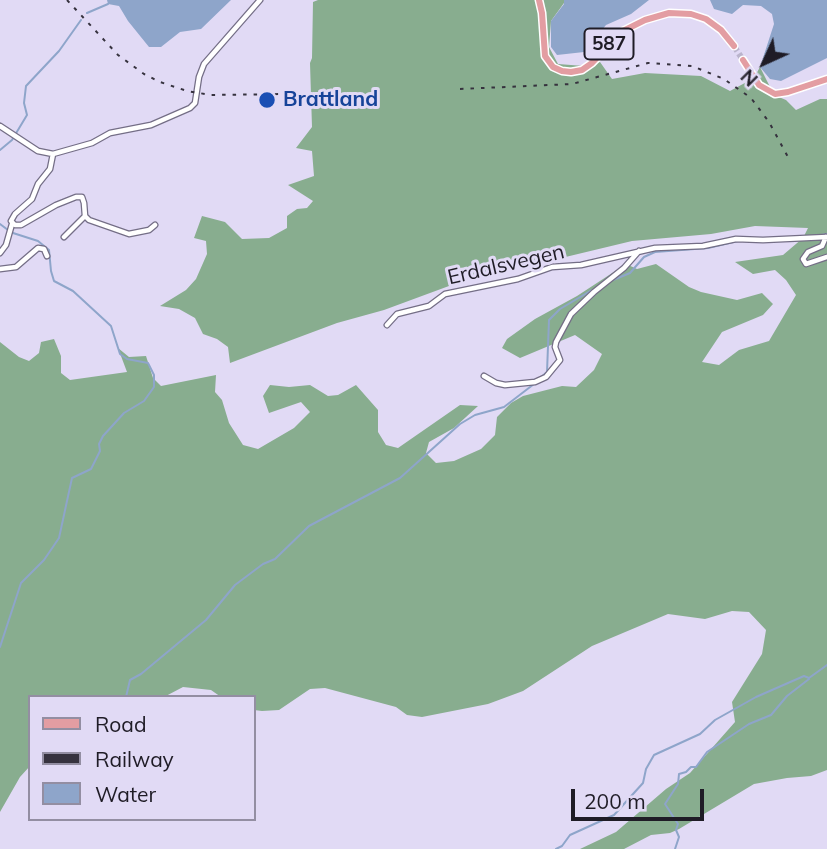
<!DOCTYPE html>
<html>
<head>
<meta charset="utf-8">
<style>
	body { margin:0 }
	#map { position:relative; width:827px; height:849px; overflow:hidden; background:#e1daf5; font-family:Mulish,sans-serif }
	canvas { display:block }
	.legend { position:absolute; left:28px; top:695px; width:228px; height:126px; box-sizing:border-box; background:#e1daf5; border:2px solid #938ea2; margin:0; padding:9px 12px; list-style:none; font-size:21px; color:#1f1c26 }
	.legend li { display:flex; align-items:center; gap:14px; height:35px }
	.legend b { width:35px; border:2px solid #938ea2 }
	.north { position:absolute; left:729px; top:28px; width:70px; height:70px; -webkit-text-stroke:5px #e1daf5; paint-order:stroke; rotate:225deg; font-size:19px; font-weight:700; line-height:28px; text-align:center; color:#1f1c26 }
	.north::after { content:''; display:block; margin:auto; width:24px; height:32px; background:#1f1c26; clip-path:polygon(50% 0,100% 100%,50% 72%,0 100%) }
	.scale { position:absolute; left:571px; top:789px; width:133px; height:32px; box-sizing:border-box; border:4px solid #1f1c26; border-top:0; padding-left:9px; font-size:21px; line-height:24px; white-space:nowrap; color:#1f1c26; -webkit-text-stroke:5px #e1daf5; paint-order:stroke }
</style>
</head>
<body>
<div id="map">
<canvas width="827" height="849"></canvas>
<ul class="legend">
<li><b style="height:9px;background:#e39da2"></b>Road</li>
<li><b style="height:9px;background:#36323e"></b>Railway</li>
<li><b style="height:19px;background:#8ea5ca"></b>Water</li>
</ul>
<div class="north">N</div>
<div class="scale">200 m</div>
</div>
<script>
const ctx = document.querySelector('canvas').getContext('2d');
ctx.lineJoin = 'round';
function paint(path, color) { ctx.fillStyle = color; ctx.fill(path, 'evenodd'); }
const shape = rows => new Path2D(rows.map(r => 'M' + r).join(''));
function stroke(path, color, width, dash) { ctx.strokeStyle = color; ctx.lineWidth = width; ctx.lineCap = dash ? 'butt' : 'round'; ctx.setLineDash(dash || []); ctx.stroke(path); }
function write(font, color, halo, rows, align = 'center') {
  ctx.font = font + ' Mulish,sans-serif'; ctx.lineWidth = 6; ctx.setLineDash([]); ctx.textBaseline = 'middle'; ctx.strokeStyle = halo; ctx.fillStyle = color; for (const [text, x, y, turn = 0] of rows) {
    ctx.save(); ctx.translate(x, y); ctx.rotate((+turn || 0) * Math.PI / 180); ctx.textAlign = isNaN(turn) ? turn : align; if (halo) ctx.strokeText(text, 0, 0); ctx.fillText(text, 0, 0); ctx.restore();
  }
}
const forest = shape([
	[318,0,564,0,564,3,551,21,549,47,558,64,584,66,600,62,612,79,645,73,701,76,730,91,754,78,760,67,774,95,786,100,796,110,820,99,827,99,827,770,811,776,787,778,754,784,679,829,670,833,651,835,624,849,580,849,616,832,666,789,690,773,735,722,732,702,762,654,766,630,749,612,732,611,705,619,668,614,592,646,523,691,488,704,422,717,407,715,396,707,325,688,310,689,279,710,262,711,254,710,254,697,221,697,211,690,183,687,164,697,30,697,30,766,20,777,0,812,0,342,19,357,29,361,39,353,41,342,54,339,61,356,61,373,70,380,127,372,118,348,129,357,146,356,153,378,161,386,216,375,215,392,222,400,229,423,243,445,258,449,294,428,310,412,301,402,269,413,263,396,270,385,289,387,310,385,328,396,338,395,356,385,378,410,378,432,386,445,398,448,460,405,478,406,454,428,429,442,426,453,436,463,454,461,481,449,495,435,497,417,511,403,523,396,562,386,576,387,594,370,602,354,575,335,520,358,502,348,507,339,535,319,577,296,626,264,637,269,656,264,689,287,701,292,737,300,762,293,773,304,763,315,722,332,702,362,719,365,739,350,769,341,796,295,786,280,775,270,753,274,735,262,783,255,803,238,808,228,755,226,711,234,632,241,553,260,526,263,494,275,476,276,384,310,337,323,230,363,228,347,217,339,203,334,195,318,179,309,160,306,186,290,196,279,207,254,206,241,194,238,202,216,225,222,242,239,269,238,287,228,287,216,297,209,307,208,313,201,288,185,314,176,312,151,296,148,312,127,310,63,312,58,313,2]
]);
const water = shape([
	[107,0,231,0,201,29,180,32,161,47,149,47,128,21,119,6,108,4],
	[564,0,649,0,631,14,606,25,584,52,557,55,551,47,551,21,564,4],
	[710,0,827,0,827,58,781,81,770,79,760,67,774,24,772,14,761,6,743,5,732,14,714,9]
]);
const stream = shape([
	[87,13,108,4],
	[0,150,12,140,27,115,24,103,26,86,59,51,81,20],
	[0,224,8,230],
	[821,235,827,234],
	[613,280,630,273,644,257,655,252,708,248,742,240],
	[540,378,547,372,549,320,560,309,592,290],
	[0,647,21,583,44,560,59,538,72,478,91,469,100,451,99,444,103,436,124,413,144,401,154,387,154,375,148,363,127,359,120,354,111,326,73,291,54,281,51,271,49,250,38,241,13,233],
	[126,697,130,680,141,674,206,620,235,585,263,564,275,559,309,526,400,478,460,424,475,415,504,407,534,384],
	[556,849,562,846,570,835,614,815,643,783,646,769,654,755,700,734,715,720,756,697,804,676,809,678,827,665],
	[675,849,679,837,676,830,678,824,665,804,678,784,679,774,686,772,691,767,696,767,707,752,749,724,771,715,787,696,809,679]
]);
const primaryTunnel = shape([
	[734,46,743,60]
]);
const street = shape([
	[0,126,38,151,53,154,92,143,110,133,151,125,190,108,195,103,199,77,204,64,260,0],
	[53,154,50,169,38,184,32,199,15,214,11,221,15,225,21,225,56,205,76,197,82,197,84,203,85,216,64,237],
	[85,216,89,220,129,234,149,230,155,225],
	[826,237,822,246,808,252,803,259,806,264,827,257],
	[0,253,6,245,12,224],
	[0,269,16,267,38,248,44,249,47,256],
	[387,325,397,314,429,306,445,294,518,279,552,267,581,265,655,248,703,246,736,239,763,240,827,237],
	[484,376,496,383,505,385,535,382,546,377,560,360,555,347,556,342,571,314,594,292,624,268,639,251]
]);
const primary = shape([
	[539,0,542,13,545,56,553,67,562,71,571,72,582,70,592,63,623,31,645,20,669,13,691,14,706,19,721,30,734,46],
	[743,60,759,85,775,94,788,92,827,79]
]);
const rail = shape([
	[67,0,118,55,144,74,160,82,187,91,211,95,286,94],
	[460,89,572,84,648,63,692,66,724,79,751,98,769,122,788,157]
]);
const markers = [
	[267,100,9,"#1a4fb4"]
];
const shields = [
	[609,44,49]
];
const shieldNames = [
	["587",609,44]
];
const transitNames = [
	["Brattland",283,100]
];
const streetNames = [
	["Erdalsvegen",506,265,-13]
];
paint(forest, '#88ad8f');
paint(water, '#8ea5ca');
stroke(stream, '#8ea5ca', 2);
stroke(primaryTunnel, '#bab4cc', 6, [6, 3]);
stroke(street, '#746e86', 7);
stroke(primary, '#fff', 9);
stroke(street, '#fff', 4.5);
stroke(primary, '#e39da2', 6);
stroke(rail, '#36323e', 2, [3.5, 7]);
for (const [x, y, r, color] of markers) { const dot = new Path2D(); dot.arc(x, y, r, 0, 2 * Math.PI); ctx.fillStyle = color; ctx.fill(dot); stroke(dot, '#e1daf5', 2.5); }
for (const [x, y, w] of shields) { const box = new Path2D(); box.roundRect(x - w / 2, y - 15.5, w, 31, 5); ctx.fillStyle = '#e1daf5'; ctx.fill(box); stroke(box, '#1f1c26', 2); }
write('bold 19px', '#1f1c26', null, shieldNames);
write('bold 21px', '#164399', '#e1daf5', transitNames, 'left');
write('21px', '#1f1c26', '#e1daf5', streetNames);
</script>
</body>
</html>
